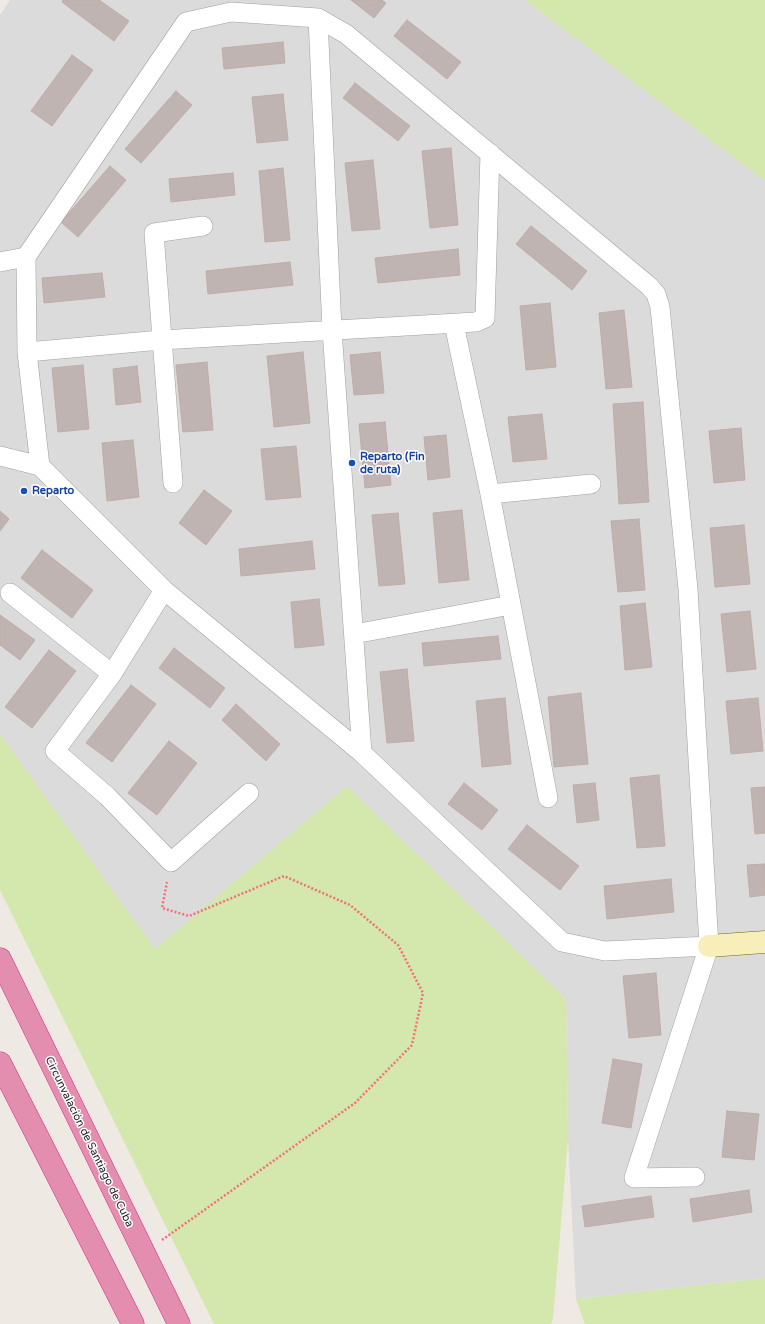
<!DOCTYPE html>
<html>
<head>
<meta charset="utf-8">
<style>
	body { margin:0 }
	canvas { display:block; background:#efe9e4 }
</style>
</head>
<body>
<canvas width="765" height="1324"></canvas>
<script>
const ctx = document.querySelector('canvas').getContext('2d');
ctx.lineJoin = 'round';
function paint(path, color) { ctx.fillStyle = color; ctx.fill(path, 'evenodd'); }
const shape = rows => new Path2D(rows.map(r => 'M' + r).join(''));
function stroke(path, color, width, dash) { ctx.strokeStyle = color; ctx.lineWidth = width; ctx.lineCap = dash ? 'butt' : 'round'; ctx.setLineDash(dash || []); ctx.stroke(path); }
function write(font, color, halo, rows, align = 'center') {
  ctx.font = font + ' "Varela Round",sans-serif'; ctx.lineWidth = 3; ctx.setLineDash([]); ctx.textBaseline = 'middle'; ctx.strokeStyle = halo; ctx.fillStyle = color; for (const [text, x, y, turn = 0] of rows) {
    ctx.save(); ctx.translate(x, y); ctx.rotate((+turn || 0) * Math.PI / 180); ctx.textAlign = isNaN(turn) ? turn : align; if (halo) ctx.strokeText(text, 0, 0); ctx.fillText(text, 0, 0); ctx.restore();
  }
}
const residential = shape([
	[10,0,525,0,765,181,765,1278,576,1299,568,1139,566,999,347,786,155,950,0,734,0,15]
]);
const grass = shape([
	[525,0,765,0,765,181],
	[0,734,155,949,347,786,566,999,568,1139,553,1319,551,1324,214,1324,0,890],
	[765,1278,765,1324,585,1324,576,1299]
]);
const building = shape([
	[63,0,99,0,129,21,114,41,62,2,63,0],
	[351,0,382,0,386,3,374,18,351,0],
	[407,20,461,62,447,79,394,36,407,20],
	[283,42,285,63,224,69,222,48,283,42],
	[72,55,93,70,52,126,31,111,72,55],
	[355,83,410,126,398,141,343,98,355,83],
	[176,91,192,105,141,163,125,149,176,91],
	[283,94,288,140,257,143,252,97,283,94],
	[451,148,458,225,430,228,422,151,451,148],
	[373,160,380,229,352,231,345,163,373,160],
	[110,166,126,180,78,237,61,222,110,166],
	[283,168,290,240,265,242,259,171,283,168],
	[233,173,235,195,171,202,169,179,233,173],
	[531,226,587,271,572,290,516,244,531,226],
	[458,249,460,275,378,283,375,258,458,249],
	[290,262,293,285,208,294,206,271,290,262],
	[102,273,105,297,44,303,42,278,102,273],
	[550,303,556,367,526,370,520,306,550,303],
	[624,310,632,387,606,389,599,313,624,310],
	[303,352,310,423,274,427,267,356,303,352],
	[380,352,384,393,354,395,350,355,380,352],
	[207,362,213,430,183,432,176,365,207,362],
	[83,365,89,429,58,432,52,368,83,365],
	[137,366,141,402,116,405,113,369,137,366],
	[643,402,649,502,619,504,613,404,643,402],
	[542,414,547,459,513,462,508,417,542,414],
	[385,422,391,485,365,488,359,424,385,422],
	[741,428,745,480,714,483,709,431,741,428],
	[446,435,450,477,428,480,424,437,446,435],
	[133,440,139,497,107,501,102,443,133,440],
	[296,446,301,497,266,500,261,449,296,446],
	[204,490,232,511,206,545,179,523,204,490],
	[462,510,469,580,439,583,433,513,462,510],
	[0,511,9,519,0,531,0,511],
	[398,513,405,584,379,586,372,515,398,513],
	[639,519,645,590,618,592,611,521,639,519],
	[744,525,750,584,715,587,710,528,744,525],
	[312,541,315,569,241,576,239,549,312,541],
	[42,550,93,590,72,618,21,578,42,550],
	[319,599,324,645,295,648,291,602,319,599],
	[645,603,652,667,625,670,620,606,645,603],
	[750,611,756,669,727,672,721,614,750,611],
	[0,615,35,640,20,660,0,645,0,615],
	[498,636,501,659,424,666,422,643,498,636],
	[174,648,225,688,210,708,159,668,174,648],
	[49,650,76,671,32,728,5,707,49,650],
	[407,669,414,741,387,743,380,672,407,669],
	[131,685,156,704,112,762,86,743,131,685],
	[581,693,588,764,554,767,548,697,581,693],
	[505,698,511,764,482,767,476,701,505,698],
	[758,698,763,751,731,754,726,701,758,698],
	[236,704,280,744,266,761,222,720,236,704],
	[169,741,197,763,157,815,128,793,169,741],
	[659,775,665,846,637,848,630,778,659,775],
	[464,783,498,810,482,830,448,804,464,783],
	[595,783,599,820,577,823,573,785,595,783],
	[765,787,765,833,755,834,751,788,765,787],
	[527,825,579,866,560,890,508,849,527,825],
	[765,864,765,895,750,897,747,865,765,864],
	[671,879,674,912,607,919,604,886,671,879],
	[656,973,661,1035,629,1038,623,976,656,973],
	[613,1059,642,1064,631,1128,602,1123,613,1059],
	[727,1111,759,1114,754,1160,722,1157,727,1111],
	[749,1190,752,1212,693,1222,690,1199,749,1190],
	[651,1196,654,1217,585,1227,582,1206,651,1196]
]);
const path = shape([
	[162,1240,355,1103,412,1045,423,993,398,945,350,905,284,876,189,916,162,908,167,882]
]);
const street = shape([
	[318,18,332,330,362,753],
	[0,262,26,257],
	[454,324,490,494,548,798],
	[27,352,161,340,476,322,485,318,490,153],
	[0,456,40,466],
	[173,483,154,233,203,226],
	[490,494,591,484],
	[164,590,112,674,55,751,107,796,171,862,249,793],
	[10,593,112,674],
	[354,634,511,605],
	[695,1177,634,1178,709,946,688,589,660,307,656,294,649,286,346,34,318,18,231,12,186,22,26,257,27,352,40,466,164,590,362,753,562,942,605,951,709,946]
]);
const secondary = shape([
	[709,946,765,942]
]);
const highway = shape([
	[0,959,179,1324],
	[0,1063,133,1324]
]);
const markers = [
	[352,463,4,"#1a4fb4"],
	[24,491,4,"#1a4fb4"]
];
const transitNames = [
	["Reparto (Fin",360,457],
	["de ruta)",360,470],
	["Reparto",32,491]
];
const streetNames = [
	["Circunvalación de Santiago de Cuba",89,1142,64]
];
paint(residential, '#dcdbdb');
paint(grass, '#d4e7ac');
paint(building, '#bfb4b1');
stroke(building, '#c0ada7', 1);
stroke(street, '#9f9f9f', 20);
stroke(secondary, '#716809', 23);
stroke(highway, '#d42a85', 23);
stroke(path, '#f56f7b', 2.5, [2, 2]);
stroke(street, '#fff', 19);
stroke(secondary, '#f7eeba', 22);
stroke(highway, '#e38eaf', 22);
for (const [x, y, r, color] of markers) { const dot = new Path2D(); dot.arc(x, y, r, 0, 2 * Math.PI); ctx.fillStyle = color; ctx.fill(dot); stroke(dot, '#fff', 1.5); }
write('bold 11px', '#164399', '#fff', transitNames, 'left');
write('11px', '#1e1e1e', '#fff', streetNames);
</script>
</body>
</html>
